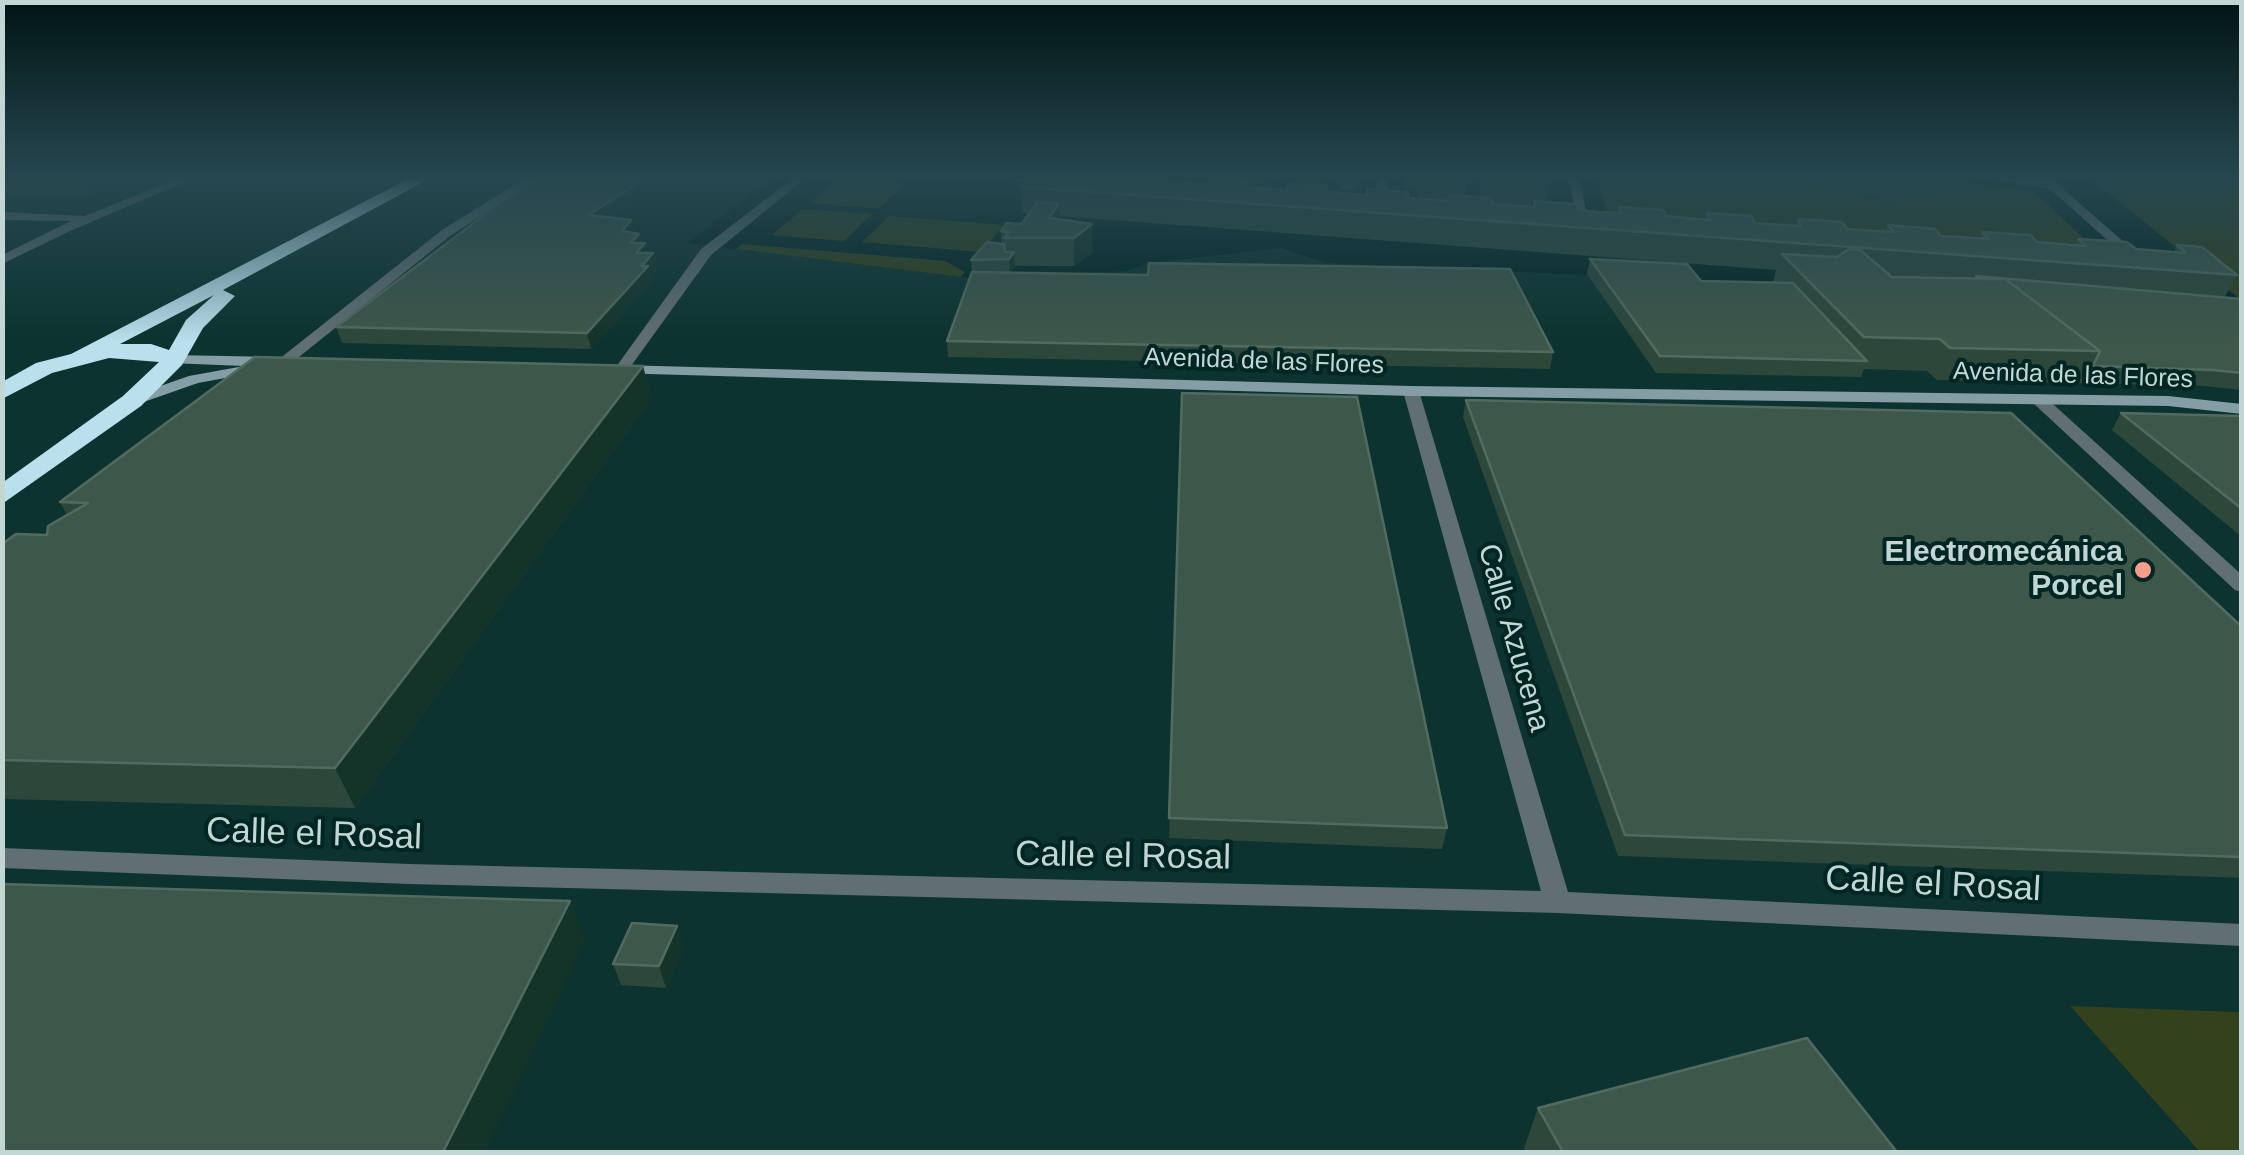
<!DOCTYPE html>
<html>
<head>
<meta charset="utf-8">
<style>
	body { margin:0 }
	#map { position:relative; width:2244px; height:1155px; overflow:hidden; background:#002624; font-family:Arial,sans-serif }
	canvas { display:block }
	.frame { position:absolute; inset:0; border:5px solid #c2d6d4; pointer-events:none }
</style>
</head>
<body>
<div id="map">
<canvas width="2244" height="1155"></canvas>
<div class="frame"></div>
</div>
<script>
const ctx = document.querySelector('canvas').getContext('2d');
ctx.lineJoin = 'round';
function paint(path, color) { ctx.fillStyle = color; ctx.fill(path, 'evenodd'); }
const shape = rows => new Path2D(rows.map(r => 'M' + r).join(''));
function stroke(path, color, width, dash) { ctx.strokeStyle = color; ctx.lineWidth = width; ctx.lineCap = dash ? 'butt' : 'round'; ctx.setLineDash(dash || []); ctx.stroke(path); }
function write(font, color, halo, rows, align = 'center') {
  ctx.font = font + ' Arial,sans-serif'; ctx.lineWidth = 8; ctx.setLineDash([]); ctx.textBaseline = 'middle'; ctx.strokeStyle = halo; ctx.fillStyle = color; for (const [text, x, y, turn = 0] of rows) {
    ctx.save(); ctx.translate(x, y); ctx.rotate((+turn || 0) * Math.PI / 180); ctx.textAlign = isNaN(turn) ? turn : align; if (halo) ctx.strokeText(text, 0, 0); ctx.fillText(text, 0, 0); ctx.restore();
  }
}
const built = shape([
	[2,179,771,179,687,243,969,278,1127,271,1148,263,1281,248,1327,263,1827,286,2241,316,2241,1012,2071,1007,2200,1152,3,1152]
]);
const green = shape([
	[839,179,904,184,878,209,810,203],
	[1598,179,1764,179,1908,204,1910,195,1930,179,2033,191,2091,245,1607,211],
	[2091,179,2241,179,2241,300],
	[803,209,872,214,844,241,772,235],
	[889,216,1004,225,982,252,862,242],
	[742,244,945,261,965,272,961,277,736,249],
	[2070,1006,2241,1012,2241,1152,2200,1152]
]);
const street = shape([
	[176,179,192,179,70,231,2,264,2,255,71,221,2,220,2,212,85,216,176,179],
	[524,179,538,179,450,236,274,377,264,377,264,371,442,230,524,179],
	[792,179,805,179,711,255,626,373,616,373,616,367,701,249,792,179],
	[1007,179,1055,179,1059,182,1053,185,1013,182,1007,179],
	[1378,179,1390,179,1385,205,1379,209,1373,205,1378,179],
	[1568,179,1580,179,1588,223,1578,220,1568,179],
	[1990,179,2052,179,2142,258,2131,261,2050,189,1990,179],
	[1411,386,1419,391,1568,892,2242,924,2242,946,1558,913,409,884,2,868,2,848,409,864,1541,891,1403,391,1411,386],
	[2038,394,2044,396,2242,575,2242,592,2235,590,2032,402,2030,399,2038,394]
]);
const secondary = shape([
	[174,355,275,357,283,362,275,367,259,366,258,372,198,383,138,404,126,404,126,398,189,376,244,366,169,363,166,360,174,355],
	[619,365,1411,386,2168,396,2242,404,2242,414,2168,406,1411,396,614,373,611,370,619,365]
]);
const highway = shape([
	[408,179,429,179,223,290,235,296,203,328,182,365,141,406,2,504,2,483,123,396,159,362,109,358,52,373,2,399,2,382,36,363,71,354,408,179],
	[214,295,186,320,169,350,151,344,120,344,214,295]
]);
const wall = shape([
	[2,179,123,179,90,194,2,193],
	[669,179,609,217,634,233,639,234,641,243,648,253,653,253,657,268,650,275,652,281,591,349,342,343,336,327],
	[1027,179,1170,179,1170,182,1206,184,1230,179,1266,179,1264,184,1248,183,1247,187,1286,190,1300,185,1300,179,1322,179,1321,186,1327,192,1417,198,1417,191,1401,190,1403,179,1468,179,1465,196,1480,197,1479,179,1550,179,1546,200,1532,199,1531,206,1492,204,1532,207,1534,201,1578,210,1618,213,1619,207,1666,216,1705,219,1707,213,1755,223,1795,226,1798,219,1847,229,1886,232,1888,225,1941,236,1980,238,1982,232,2037,242,2075,245,2078,239,2136,249,2174,252,2177,245,2237,275,2224,298,2242,299,2242,390,2203,386,1937,380,1927,371,1864,369,1861,377,1656,373,1587,274,1590,259,1701,281,1773,282,1776,270,1059,216,1059,219,1093,252,1074,266,1015,266,1011,272,1553,352,1550,369,948,357,947,341,972,272,971,260,1001,244,1001,231,1021,224,1029,213,1022,213,1021,187],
	[1334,179,1358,179,1356,191,1341,190,1342,180],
	[1764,179,1934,179,1928,197,1913,195,1909,204],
	[643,366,651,399,355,808,2,799,2,544,47,535,67,515,60,502],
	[1182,393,1447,828,1442,849,1169,838],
	[1466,400,2242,627,2242,878,1618,856,1463,417],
	[2121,413,2242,416,2242,537,2112,430],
	[684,947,666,988,621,985,613,964],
	[1538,1108,1897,1152,1526,1152,1524,1148]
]);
const shadedWall = shape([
	[83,179,123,179,90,194],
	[645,179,669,179,591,229,588,215],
	[1059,204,1060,231,1049,218],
	[631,220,635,234,622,231],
	[1092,224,1093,252,1074,266,1074,238],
	[639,234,642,247,645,243,649,258,640,268,630,243],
	[1014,252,1015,267,1010,274,1009,259],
	[653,253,657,268,650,275,652,281,591,349,587,333],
	[643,366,651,399,355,808,335,768],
	[570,901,586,941,485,1152,443,1152],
	[677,926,684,947,666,988,659,966]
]);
const building = shape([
	[543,179,645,179,588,215,631,220,622,231,639,234,630,243,645,243,636,253,653,253,642,266,648,266,587,333,336,327,499,204,543,179],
	[1027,179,1168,179,1167,181,1206,184,1208,179,1221,179,1248,181,1245,187,1286,190,1288,184,1327,186,1326,192,1367,195,1368,189,1408,192,1408,198,1450,201,1450,195,1492,198,1492,204,1535,207,1534,201,1576,204,1578,210,1598,212,1622,213,1619,207,1663,210,1666,216,1710,220,1707,213,1752,216,1755,223,1801,226,1798,219,1842,222,1847,229,1894,232,1888,225,1935,229,1941,236,1962,237,1989,239,1982,232,2030,235,2037,242,2086,246,2078,239,2127,242,2136,249,2186,253,2177,245,2202,247,2237,275,1021,187,1027,179],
	[1038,202,1059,204,1049,218,1092,224,1074,238,1004,238,1009,232,1001,231,1007,223,1021,224,1038,202],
	[987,242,1004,244,1005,252,1014,252,1009,259,971,260,987,242],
	[1849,249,1860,250,1892,277,2005,279,2100,351,1950,348,1940,339,1864,337,1782,254,1837,257,1849,249],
	[1590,259,1687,264,1701,281,1793,283,1867,361,1660,356,1590,259],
	[1149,263,1510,269,1553,352,947,341,972,272,1148,275,1149,263],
	[1976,276,2242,299,2242,373,2213,370,2093,366,2100,351,2005,279,1980,279,1976,276],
	[255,357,643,366,335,768,2,760,2,544,16,534,47,535,48,526,88,503,60,502,255,357],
	[1182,393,1357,397,1447,828,1169,818,1182,393],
	[1466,400,2011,413,2242,627,2242,857,1625,835,1466,400],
	[2121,413,2242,416,2242,509,2121,413],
	[2,884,570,901,443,1152,2,1152,2,884],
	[632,923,677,926,659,966,613,964,632,923],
	[1807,1038,1897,1152,1563,1152,1538,1108,1807,1038]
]);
const markers = [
	[2143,570,10,"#f49d8c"]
];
const farStreetnames = [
	["Avenida de las Flores",1264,362,2],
	["Avenida de las Flores",2073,376,2]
];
const poiNames = [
	["Electromecánica",2123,553],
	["Porcel",2123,587]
];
const streetNames = [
	["Calle Azucena",1513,638,74]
];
const nearStreetnames = [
	["Calle el Rosal",314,835,2],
	["Calle el Rosal",1123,857,1],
	["Calle el Rosal",1933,885,3]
];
paint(built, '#0c3330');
paint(green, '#33411c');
paint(street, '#606f74');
paint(secondary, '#859da5');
paint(highway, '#bae0ed');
paint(wall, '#2d483a');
paint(shadedWall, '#14342a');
paint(building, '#3d574a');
stroke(building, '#526b60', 2.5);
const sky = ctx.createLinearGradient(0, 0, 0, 341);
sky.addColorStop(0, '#001514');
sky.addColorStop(0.52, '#264750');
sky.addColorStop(1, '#26475000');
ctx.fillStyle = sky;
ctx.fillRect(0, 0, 2244, 341);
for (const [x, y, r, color] of markers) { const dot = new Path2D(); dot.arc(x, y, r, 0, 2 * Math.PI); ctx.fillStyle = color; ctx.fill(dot); stroke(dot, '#002624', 4); }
write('25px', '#c2d6d4', '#002624', farStreetnames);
write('bold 30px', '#c2d6d4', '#002624', poiNames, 'right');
write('30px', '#c2d6d4', '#002624', streetNames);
write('35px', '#c2d6d4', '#002624', nearStreetnames);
</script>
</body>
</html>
